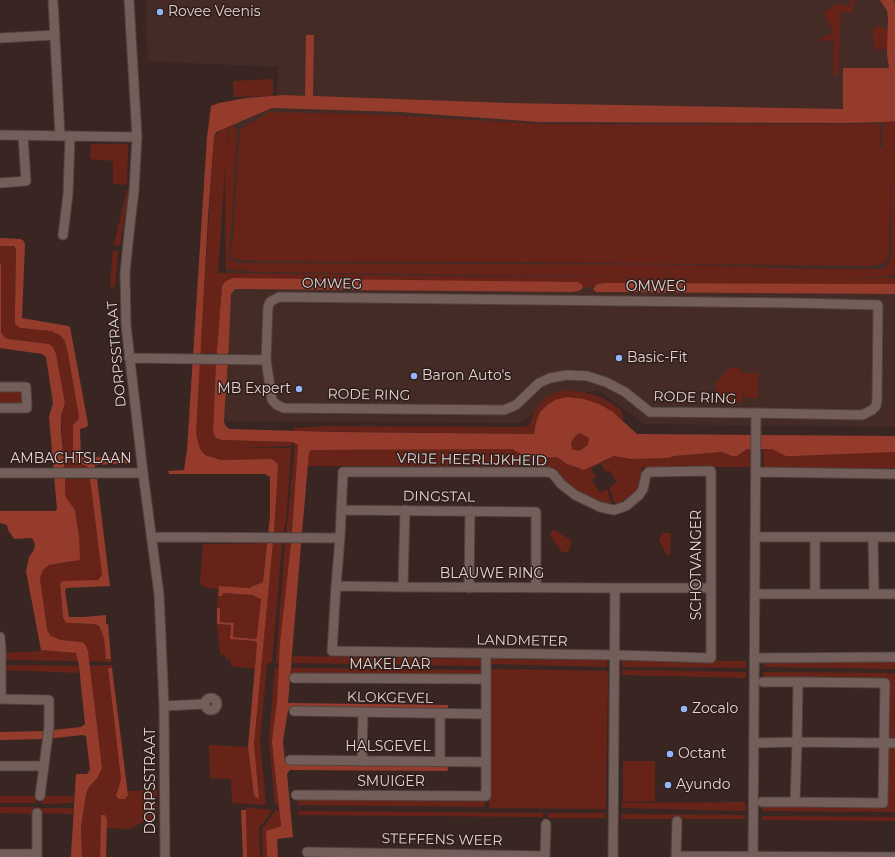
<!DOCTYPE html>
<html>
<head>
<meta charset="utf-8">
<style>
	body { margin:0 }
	canvas { display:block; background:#392623 }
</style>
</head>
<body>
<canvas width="895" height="857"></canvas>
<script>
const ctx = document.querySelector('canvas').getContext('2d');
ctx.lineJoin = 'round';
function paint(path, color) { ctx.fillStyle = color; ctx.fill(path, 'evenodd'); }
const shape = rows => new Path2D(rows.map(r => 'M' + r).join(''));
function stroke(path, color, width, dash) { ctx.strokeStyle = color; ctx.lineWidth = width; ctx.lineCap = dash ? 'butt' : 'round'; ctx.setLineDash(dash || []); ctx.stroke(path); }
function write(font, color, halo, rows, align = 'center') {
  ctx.font = font + ' Montserrat,sans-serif'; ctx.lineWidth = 3; ctx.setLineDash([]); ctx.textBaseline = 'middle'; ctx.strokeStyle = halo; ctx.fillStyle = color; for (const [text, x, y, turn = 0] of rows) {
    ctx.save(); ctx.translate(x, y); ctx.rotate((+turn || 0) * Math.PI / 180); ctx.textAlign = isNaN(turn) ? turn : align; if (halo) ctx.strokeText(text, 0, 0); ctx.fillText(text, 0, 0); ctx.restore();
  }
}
const built = shape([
	[146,0,893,0,895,62,895,427,644,424,598,390,554,399,519,423,224,421,228,118,277,106,278,67,148,61]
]);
const green = shape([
	[850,0,854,0,852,13,841,11,838,76,833,75,834,41,818,40,833,32,824,13,837,4,850,6],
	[879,25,888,31,887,49,875,49,872,30],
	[273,79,273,96,234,97,233,81],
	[269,112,388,115,538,124,660,125,879,124,880,129,880,146,887,152,882,144,883,125,885,122,893,121,895,122,895,275,882,277,804,278,895,278,895,284,605,283,597,284,594,287,583,288,582,285,222,286,217,353,200,353,214,137,223,128,228,126,227,146,230,127,232,124,237,129,229,259,237,263,691,265,811,269,883,269,887,266,892,254,891,180,889,250,888,256,884,263,873,266,518,262,268,261,238,260,231,257,231,252,233,239,240,130],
	[225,167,226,269,261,272,721,278,439,276,218,273],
	[91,144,128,144,127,185,113,184,113,161,90,159],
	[127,190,129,191,120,246,114,245],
	[0,246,14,246,16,249,15,310,21,328,51,331,60,335,65,341,68,354,79,417,78,420,73,425,73,455,74,460,80,464,87,466,88,468,64,468,61,416,65,403,56,354,53,347,49,344,8,339,5,338,1,332,1,265,0,261],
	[113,251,118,251,115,287,110,287],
	[216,363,213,432,216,438,222,440,292,442,292,446,240,448,290,448,291,450,286,522,283,532,274,532,278,468,277,463,272,459,221,460,205,455,200,449,196,434,200,364],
	[738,367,742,373,758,373,758,398,745,398,744,384,743,400,740,400,744,402,711,402,711,400,717,400,716,383,730,368],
	[0,390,22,391,22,404,0,404],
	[562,390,582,392,601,397,620,409,624,421,613,412,584,399,567,397,547,405,540,412,536,423,534,434,293,431,294,428,330,426,522,427,530,425,534,412,546,397],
	[580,433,589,438,588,445,579,451,572,449,571,443,576,435],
	[295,442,298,445,291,532,286,532,289,509],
	[763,448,772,449,794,456,895,452,895,468,764,468],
	[512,449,530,459,557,457,577,469,590,468,600,462,602,463,614,456,631,459,668,458,674,456,723,452,732,456,737,456,747,449,751,449,751,467,642,467,638,486,634,494,618,503,615,503,609,488,617,482,609,470,606,472,600,463,591,469,596,477,592,480,600,493,607,489,611,503,609,504,597,502,584,496,570,487,556,468,525,466,308,466,309,453,311,450],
	[65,479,90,479,102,575,98,580,60,583,63,617,66,623,95,624,99,626,104,638,106,659,111,659,112,662,89,661,85,644,82,642,61,640,51,636,47,629,40,578,43,570,49,565,72,562,79,536,75,510,66,499,65,494],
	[553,529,572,541,568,552,562,552,550,535],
	[663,533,671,533,670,555,667,555,659,540],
	[273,542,282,543,272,662,267,664,260,741,266,805,232,803,231,779,210,778,209,745,248,747,254,796,259,798,254,744],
	[267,543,263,582,249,588,219,586,219,589,207,588,200,584,203,544],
	[285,543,291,543,279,663,276,663],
	[223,593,252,595,261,599,258,634,255,639,233,637,234,623,220,622,220,608,217,608,218,596,222,596],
	[217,624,231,625,230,638,255,641,257,644,255,669,231,666,230,659,226,659,226,655,220,655],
	[41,650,76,653,78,661,6,660,6,653,40,651],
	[293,656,483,659,482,666,292,663],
	[491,659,607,660,607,667,491,664],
	[622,660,746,661,746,668,622,667],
	[764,661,895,662,895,669,764,667],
	[7,665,79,666,79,673,6,670],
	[112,665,112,668,108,669,121,779,116,796,128,795,128,791,157,790,156,821,145,821,129,829,106,828,107,820,101,815,100,857,82,857,81,826,86,794,89,787,98,777,102,768,96,725,90,666],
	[275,668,279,668,274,755,279,805,275,805,269,739],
	[291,668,483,670,483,676,291,675],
	[490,669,608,671,606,809,489,808],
	[623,670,746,672,746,678,622,675],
	[764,672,895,673,895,737,888,737,889,680,763,679],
	[887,748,895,748,895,812,762,811,763,805,886,805],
	[623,761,655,761,655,801,623,802],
	[0,796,37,796,36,803,0,803],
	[42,796,74,796,73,803,41,804],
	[298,799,485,801,485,807,298,805],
	[745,802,746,811,622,808,622,803],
	[0,807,35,807,34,814,0,813],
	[246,807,271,810,271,813,259,828,260,857,247,857],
	[40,808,73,808,73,814,39,813],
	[276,810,279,810,281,826,266,831,267,857,263,857,262,829],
	[299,811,543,813,543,817,298,815],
	[548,813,605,813,606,818,548,818],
	[622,814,745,815,745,819,621,819],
	[762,816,895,817,895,821,762,820]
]);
const water = shape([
	[880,0,894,0,895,4,895,122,893,121,885,122,849,123,541,122,400,112,272,108,216,132,214,137,208,216,196,434,200,449,205,455,221,460,272,459,277,463,278,468,274,532,254,744,259,799,254,796,248,747,257,644,255,641,230,639,231,625,217,624,217,608,220,608,220,622,234,623,233,637,255,639,257,637,261,599,252,595,223,593,222,596,218,596,219,586,249,588,263,582,270,516,270,477,265,474,169,474,168,471,184,470,187,450,207,137,211,106,219,103,246,98,285,95,305,96,306,35,314,35,313,96,508,103,843,109,843,68,889,68,887,54,888,17,887,11],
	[0,238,20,239,23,240,25,244,22,318,68,326,70,327,88,424,87,427,80,429,81,457,129,457,131,463,95,465,95,468,88,468,87,466,77,463,74,460,73,455,73,425,78,420,79,417,68,354,65,341,60,335,51,331,21,328,17,326,15,323,15,310,16,249,14,246,0,246],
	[0,261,1,265,1,332,5,338,8,339,49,344,53,347,56,354,65,403,61,416,61,431,65,479,65,494,67,499,75,510,79,536,80,560,49,565,43,570,40,578,47,629,49,633,51,636,61,640,82,642,85,644,88,651,102,768,98,777,89,787,86,794,81,826,82,857,71,857,71,855,76,774,87,774,90,770,86,736,83,735,45,739,0,740,0,732,45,731,81,727,85,724,79,666,76,653,41,650,26,571,29,557,34,550,35,544,32,538,14,539,8,530,7,525,0,523,0,511,55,511,57,509,49,417,53,403,46,357,42,354,0,348],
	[232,278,578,282,582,285,583,288,579,291,571,292,235,289,231,294,229,342,224,421,225,425,229,429,335,432,534,434,536,423,540,412,547,405,555,400,567,397,584,399,599,404,613,412,637,434,895,436,895,452,794,456,786,456,772,449,747,449,737,456,732,456,722,452,674,456,668,458,631,459,614,456,584,470,567,464,557,457,530,459,512,449,311,450,309,453,302,532,288,703,448,705,448,710,288,710,283,741,285,762,288,764,447,765,448,771,290,770,287,774,293,837,277,839,278,857,267,857,266,831,281,826,272,742,277,701,280,644,291,543,298,445,292,442,222,440,216,438,213,432,216,363,222,286,225,282],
	[580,433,589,438,588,445,579,451,572,449,571,443,576,435],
	[605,283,895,284,895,294,596,292,593,289,597,284],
	[90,479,97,479,110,586,66,588,65,591,69,617,84,617,106,615,106,624,108,624,111,659,106,659,104,638,99,626,95,624,66,623,63,617,60,583,63,581,98,580,102,575],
	[108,668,112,668,128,795,125,799,119,799,116,796,121,779],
	[241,810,246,810,247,857,243,857],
	[101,815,105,815,107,820,106,857,100,857]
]);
const minor = shape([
	[53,0,60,136],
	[129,0,137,137,134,191,130,224,125,273,126,325,143,473,159,594,164,706,165,857],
	[0,38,55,35],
	[0,135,137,137],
	[0,183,26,181,23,136],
	[63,235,68,194,70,137],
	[129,358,266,360,272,400,277,405,284,408,504,410,516,405,539,383,550,378,567,375,587,376,606,382,625,392,650,412,756,413,753,857],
	[266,360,268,307,270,302,279,297,796,303,878,305,877,400,876,406,872,410,862,415,756,413],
	[0,387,26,387,27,408,0,408],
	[756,472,895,474],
	[0,473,143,473],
	[341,510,536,512,536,588],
	[151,537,340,538,336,586,403,587,615,588,613,857],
	[756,537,895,537],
	[815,537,815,593],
	[873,538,874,593],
	[336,586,332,651,615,655,711,658,711,471,649,472,646,475,643,489,639,495,626,506,614,510,600,507,575,495,561,484,553,474,549,472,343,472,340,538],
	[403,587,405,510],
	[469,588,470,511],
	[615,588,711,588],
	[755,594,895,594],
	[0,637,1,649,1,699],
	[755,658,895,657],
	[294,678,486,679],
	[763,682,798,682],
	'205 704a6 6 0 1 1 12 0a6 6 0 1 1-12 0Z',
	[0,699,49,700,49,727,40,796],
	[164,706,205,704],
	[294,711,486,714],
	[754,743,797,742,884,743,885,683,798,682,797,742,795,802,762,802],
	[290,760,486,762],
	[362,761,363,712],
	[440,762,440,713],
	[0,766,44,766],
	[296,795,486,796,486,654],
	[795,802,883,803,884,743,895,743],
	[37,813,37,857],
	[307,852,545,856],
	[0,854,37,854],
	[676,856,895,857],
	[545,857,546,824],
	[676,857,677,821]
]);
const markers = [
	[160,12,4,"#95b6fd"],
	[619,358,4,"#95b6fd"],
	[414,376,4,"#95b6fd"],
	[299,389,4,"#95b6fd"],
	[684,709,4,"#95b6fd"],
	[670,754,4,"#95b6fd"],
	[668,785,4,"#95b6fd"]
];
const poiNames = [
	["Rovee Veenis",168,12],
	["Basic-Fit",627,358],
	["Baron Auto's",422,376],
	["MB Expert",291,389,"right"],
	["Zocalo",692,709],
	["Octant",678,754],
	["Ayundo",676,785]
];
const streetNames = [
	["OMWEG",332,284,1],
	["OMWEG",656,287],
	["DORPSSTRAAT",117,354,-95],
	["RODE RING",369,395,1],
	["RODE RING",695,398,2],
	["AMBACHTSLAAN",71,459],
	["VRIJE HEERLIJKHEID",472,460,1],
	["DINGSTAL",439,497,1],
	["SCHOTVANGER",697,565,-90],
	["BLAUWE RING",492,574],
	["LANDMETER",522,641,1],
	["MAKELAAR",390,665],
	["KLOKGEVEL",390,698,1],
	["HALSGEVEL",388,747],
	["DORPSSTRAAT",151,781,-90],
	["SMUIGER",391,782],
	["STEFFENS WEER",442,840,1]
];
paint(built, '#452b26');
paint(green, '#682318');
paint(water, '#943b2c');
stroke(minor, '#51423f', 11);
stroke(minor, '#735e5a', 9);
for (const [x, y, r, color] of markers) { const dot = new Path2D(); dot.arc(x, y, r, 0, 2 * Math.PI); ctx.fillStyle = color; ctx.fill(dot); stroke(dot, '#2e1d19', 1.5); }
write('14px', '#e1d4d1', '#2e1d19', poiNames, 'left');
write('14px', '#e1d4d1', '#2e1d19', streetNames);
</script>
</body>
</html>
